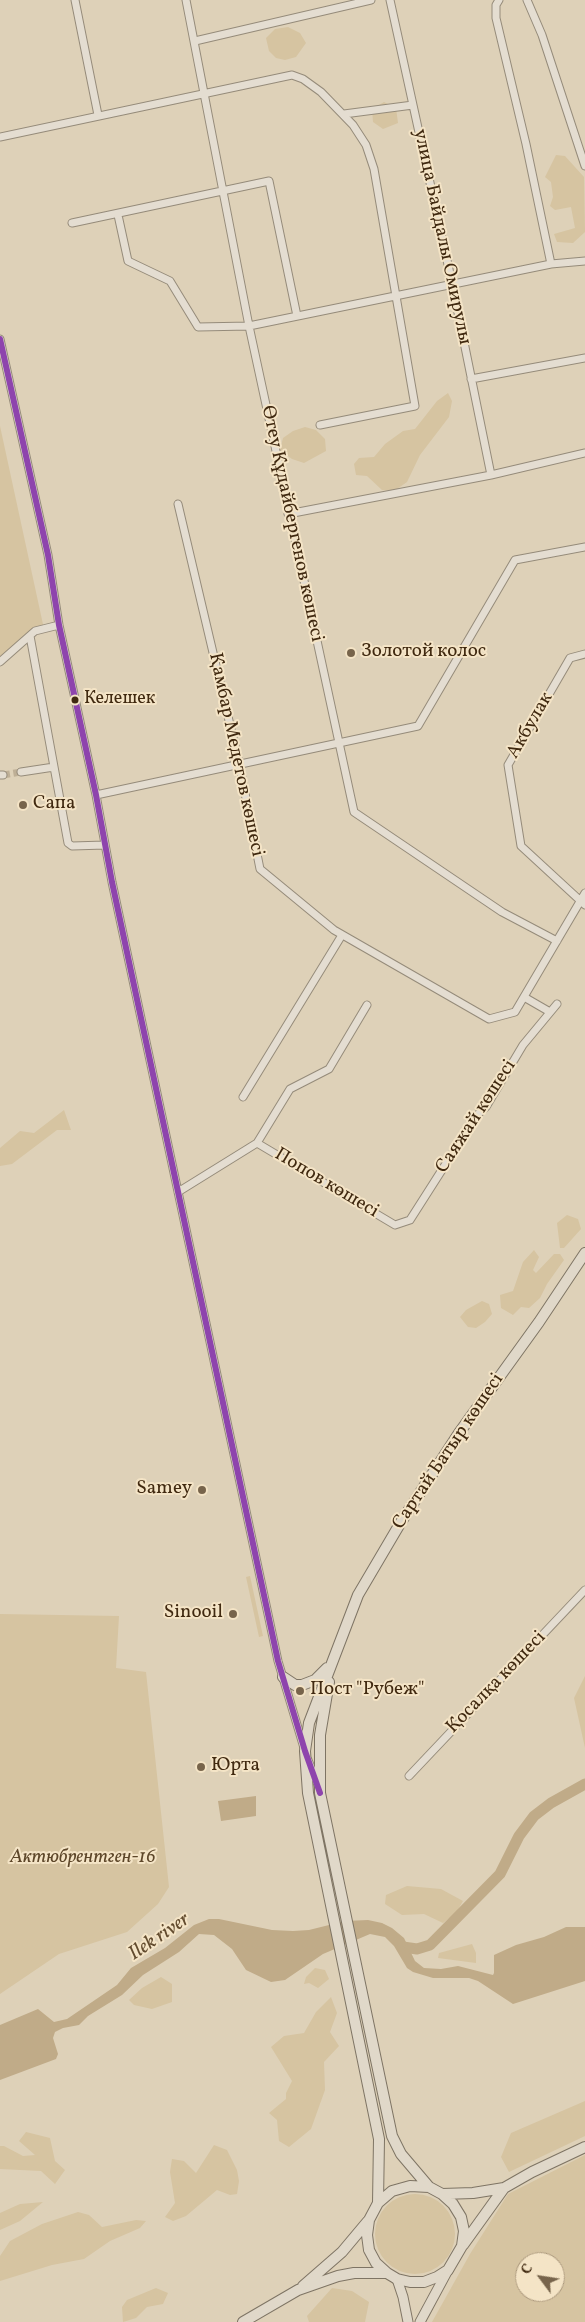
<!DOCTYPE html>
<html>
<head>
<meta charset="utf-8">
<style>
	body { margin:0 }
	#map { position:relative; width:585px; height:2322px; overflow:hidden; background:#ded1b8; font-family:Vollkorn,serif }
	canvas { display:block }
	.north { position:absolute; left:515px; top:2252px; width:50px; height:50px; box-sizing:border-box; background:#f4e4c6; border:1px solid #ac997d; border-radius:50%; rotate:301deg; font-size:14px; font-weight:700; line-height:20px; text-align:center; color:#402910 }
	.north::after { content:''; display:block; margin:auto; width:18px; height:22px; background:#77644b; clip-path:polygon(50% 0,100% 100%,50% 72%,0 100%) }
</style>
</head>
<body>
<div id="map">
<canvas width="585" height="2322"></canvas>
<div class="north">С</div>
</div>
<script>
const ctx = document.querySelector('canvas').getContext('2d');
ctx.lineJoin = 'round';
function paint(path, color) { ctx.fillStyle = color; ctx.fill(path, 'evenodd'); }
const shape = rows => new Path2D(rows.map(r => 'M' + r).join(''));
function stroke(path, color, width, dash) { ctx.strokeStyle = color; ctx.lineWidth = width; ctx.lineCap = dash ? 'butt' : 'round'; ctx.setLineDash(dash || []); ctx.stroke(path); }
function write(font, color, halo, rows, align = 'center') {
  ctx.font = font + ' Vollkorn,serif'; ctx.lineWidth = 4; ctx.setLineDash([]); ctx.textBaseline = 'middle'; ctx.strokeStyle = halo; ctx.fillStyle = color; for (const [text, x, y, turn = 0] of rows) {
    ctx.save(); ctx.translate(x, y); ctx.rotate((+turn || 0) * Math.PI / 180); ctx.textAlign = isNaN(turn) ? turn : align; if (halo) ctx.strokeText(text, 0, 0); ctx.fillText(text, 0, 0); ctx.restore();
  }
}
const green = shape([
	[288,27,300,33,306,43,296,57,285,60,276,58,269,51,266,38,275,29],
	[384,102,396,108,398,123,383,129,373,122,372,109],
	[556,155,565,156,584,177,585,232,573,243,557,242,554,234,575,228,571,207,555,210,550,206,553,197,551,182,545,177],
	[448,393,452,401,449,417,420,455,407,482,394,491,382,490,367,476,356,475,354,464,359,458,374,457,385,444,403,431,415,429,437,401],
	[0,426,44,629,35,632,0,662],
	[305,427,316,430,325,439,326,451,304,463,292,459,280,450,283,438,293,431],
	[64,1110,71,1130,57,1130,12,1164,0,1166,0,1148,20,1131,34,1133],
	[567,1215,578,1219,581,1229,564,1248,560,1248,557,1223],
	[534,1250,539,1257,533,1270,536,1273,554,1254,560,1254,564,1260,547,1284,540,1298,529,1308,521,1307,513,1315,501,1308,500,1295,513,1291,523,1262],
	[482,1301,489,1304,492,1314,485,1322,476,1328,468,1327,460,1317,466,1310],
	[250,1576,263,1636,259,1637,246,1577],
	[0,1614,119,1616,116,1668,146,1672,169,1887,158,1904,127,1932,59,1954,0,1994],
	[585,1676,585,1748,574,1698],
	[407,1886,441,1889,463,1901,456,1913,443,1923,424,1914,402,1915,385,1904,386,1895],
	[472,1944,476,1953,476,1963,438,1958,439,1953],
	[315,1968,325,1970,329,1979,318,1988,309,1983,304,1984,306,1977],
	[161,1977,172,1984,172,2002,152,2009,134,2005,129,2000,142,1988],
	[331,1997,337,2013,330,2032,339,2046,324,2062,325,2090,311,2129,289,2147,279,2141,277,2120,269,2113,286,2099,286,2093,292,2081,271,2047,284,2036,304,2033,316,2012],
	[585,2101,585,2136,509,2172,501,2157,511,2133],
	[26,2132,50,2138,55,2161,65,2170,55,2184,41,2171,0,2169,0,2146,4,2146,23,2156,35,2155,19,2141],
	[214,2145,227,2150,237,2170,239,2181,237,2194,230,2195,217,2190,186,2216,173,2221,165,2217,175,2203,170,2172,172,2159,184,2161,196,2173],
	[585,2155,585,2322,432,2322,470,2254,508,2194],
	[525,2262,555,2262,555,2292,525,2292],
	'375 2234a40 40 0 1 1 80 0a40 40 0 1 1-80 0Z',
	[43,2202,20,2221,0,2230,0,2213,20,2204],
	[78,2212,89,2215,102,2227,136,2220,146,2221,140,2228,110,2241,84,2259,52,2265,0,2281,0,2256,10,2241,42,2224],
	[156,2288,168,2293,163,2304,147,2307,136,2318,123,2322,122,2307,127,2300],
	[332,2288,352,2291,369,2302,365,2322,309,2322,307,2316]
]);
const water = shape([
	[256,1796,256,1816,221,1821,218,1801],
	[209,1919,219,1919,272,1930,293,1931,309,1930,345,1921,368,1920,382,1923,392,1928,404,1938,415,1961,424,1968,441,1969,458,1966,493,1975,494,1973,494,1955,516,1945,544,1937,566,1927,585,1927,585,1981,513,2004,478,1981,469,1978,433,1978,413,1972,407,1968,394,1946,385,1937,370,1934,323,1954,285,1980,271,1982,246,1970,232,1949,214,1935,199,1934,179,1952,143,1975,122,1995,88,2016,79,2025,63,2028,55,2032,53,2038,58,2054,56,2059,0,2080,0,2025,38,2009,54,2022,67,2019,117,1985,131,1968,165,1948,194,1925]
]);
const river = shape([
	[403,1947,417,1949,430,1945,500,1874,519,1836,534,1816,551,1803,585,1784]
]);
const minorTunnel = shape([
	[3,775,21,772]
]);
const minor = shape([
	[75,0,98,115],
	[186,0,249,326,354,812,502,912,557,941],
	[390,0,452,283,491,475],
	[527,0,542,35,585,166],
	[195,41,371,0],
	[344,114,413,105],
	[0,137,292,75,303,79,321,92,353,125,366,145,374,169,415,406,320,425],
	[118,215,128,261,170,281,198,327,249,326,551,264,526,144,496,18,496,5,499,0],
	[72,223,269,181,297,316],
	[551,264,585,261],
	[0,339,48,555,59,625,96,795,112,882,278,1661,304,1748],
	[471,379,585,358],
	[178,504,239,763,260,869,334,930,489,1019,515,1012,585,893],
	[288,514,491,475,585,453],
	[30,636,68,843,72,846,105,845],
	[585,654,570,658,508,765,521,846,585,905],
	[0,662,35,631,59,625],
	[21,772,54,767],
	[0,775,3,775],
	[96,795,418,726,515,560,585,547],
	[524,997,550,1012],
	[243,1097,342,935],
	[257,1143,395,1225,410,1220,477,1115,486,1107,523,1045,557,1004],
	[178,1192,257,1143,290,1089,329,1069,367,1005],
	[308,1760,318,1785],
	[409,1776,585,1590]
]);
const major = shape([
	[397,2279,403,2297,408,2322],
	[420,2322,448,2270]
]);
const highway = shape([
	[283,1677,295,1685,302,1685,315,1680,327,1668],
	[329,1682,320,1735,320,1793,392,2136,401,2154,429,2187,442,2194,453,2204,461,2217,464,2231,462,2246,448,2270,437,2277,424,2282,410,2282,397,2279,387,2273,376,2263,369,2250,367,2235,369,2220,378,2203,392,2191,410,2186,429,2187],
	[442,2194,473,2193,504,2188,532,2172,585,2147],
	[378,2203,379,2139,308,1793,305,1751,309,1723,358,1595,401,1522,459,1433,539,1322,585,1253],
	[463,2245,504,2188],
	[303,2286,342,2252,368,2221],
	[243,2322,298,2290,338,2276,354,2273,387,2273]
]);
const bus1 = shape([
	[0,339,48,555,59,625,96,795,112,882,278,1661,305,1751,320,1793]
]);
const markers = [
	[351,653,5,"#77644b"],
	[75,700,4.5,"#402910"],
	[23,805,5,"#77644b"],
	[202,1490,5,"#77644b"],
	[233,1614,5,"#77644b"],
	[300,1691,5,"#77644b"],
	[201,1767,5,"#77644b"]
];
const busNames = [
	["Келешек",84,700]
];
const streetNames = [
	["улица Байдалы Омирулы",441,237,78],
	["Өтеу Құдайбергенов көшесі",291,524,78],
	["Акбулак",531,726,-60],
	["Қамбар Медетов көшесі",235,755,78],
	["Саяжай көшесі",477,1117,-57],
	["Попов көшесі",326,1184,31],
	["Сартай Батыр көшесі",449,1452,-56],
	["Қосалқа көшесі",497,1683,-46]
];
const poiNames = [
	["Золотой колос",361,653],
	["Сапа",33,805],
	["Samey",192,1490,"right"],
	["Sinooil",223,1614,"right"],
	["Пост \"Рубеж\"",310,1691],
	["Юрта",211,1767]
];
const parkNames = [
	["Актюбрентген-16",83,1859]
];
const waterNames = [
	["Ilek river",160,1938,-34]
];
paint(green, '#d6c4a1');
paint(water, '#c0ab88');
stroke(river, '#c0ab88', 11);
stroke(minorTunnel, '#beaf96', 7, [7, 3.5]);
stroke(minor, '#958b7a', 9);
stroke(major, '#7e7464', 11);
stroke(highway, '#7e7464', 12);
stroke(minor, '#e4ddd1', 7);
stroke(major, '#e0d8c9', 9);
stroke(highway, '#e0d8c9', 10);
stroke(bus1, '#8e44ad', 6);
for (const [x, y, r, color] of markers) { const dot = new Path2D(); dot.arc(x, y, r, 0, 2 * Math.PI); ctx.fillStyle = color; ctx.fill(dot); stroke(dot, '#f4e4c6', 2); }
write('18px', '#402910', '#f4e4c6', busNames, 'left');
write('19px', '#402910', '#f4e4c6', streetNames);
write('19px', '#402910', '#f4e4c6', poiNames, 'left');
write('italic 19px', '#5d4629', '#f4e4c6', parkNames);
write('italic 20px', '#624b2e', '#f4e4c6', waterNames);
</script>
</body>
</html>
